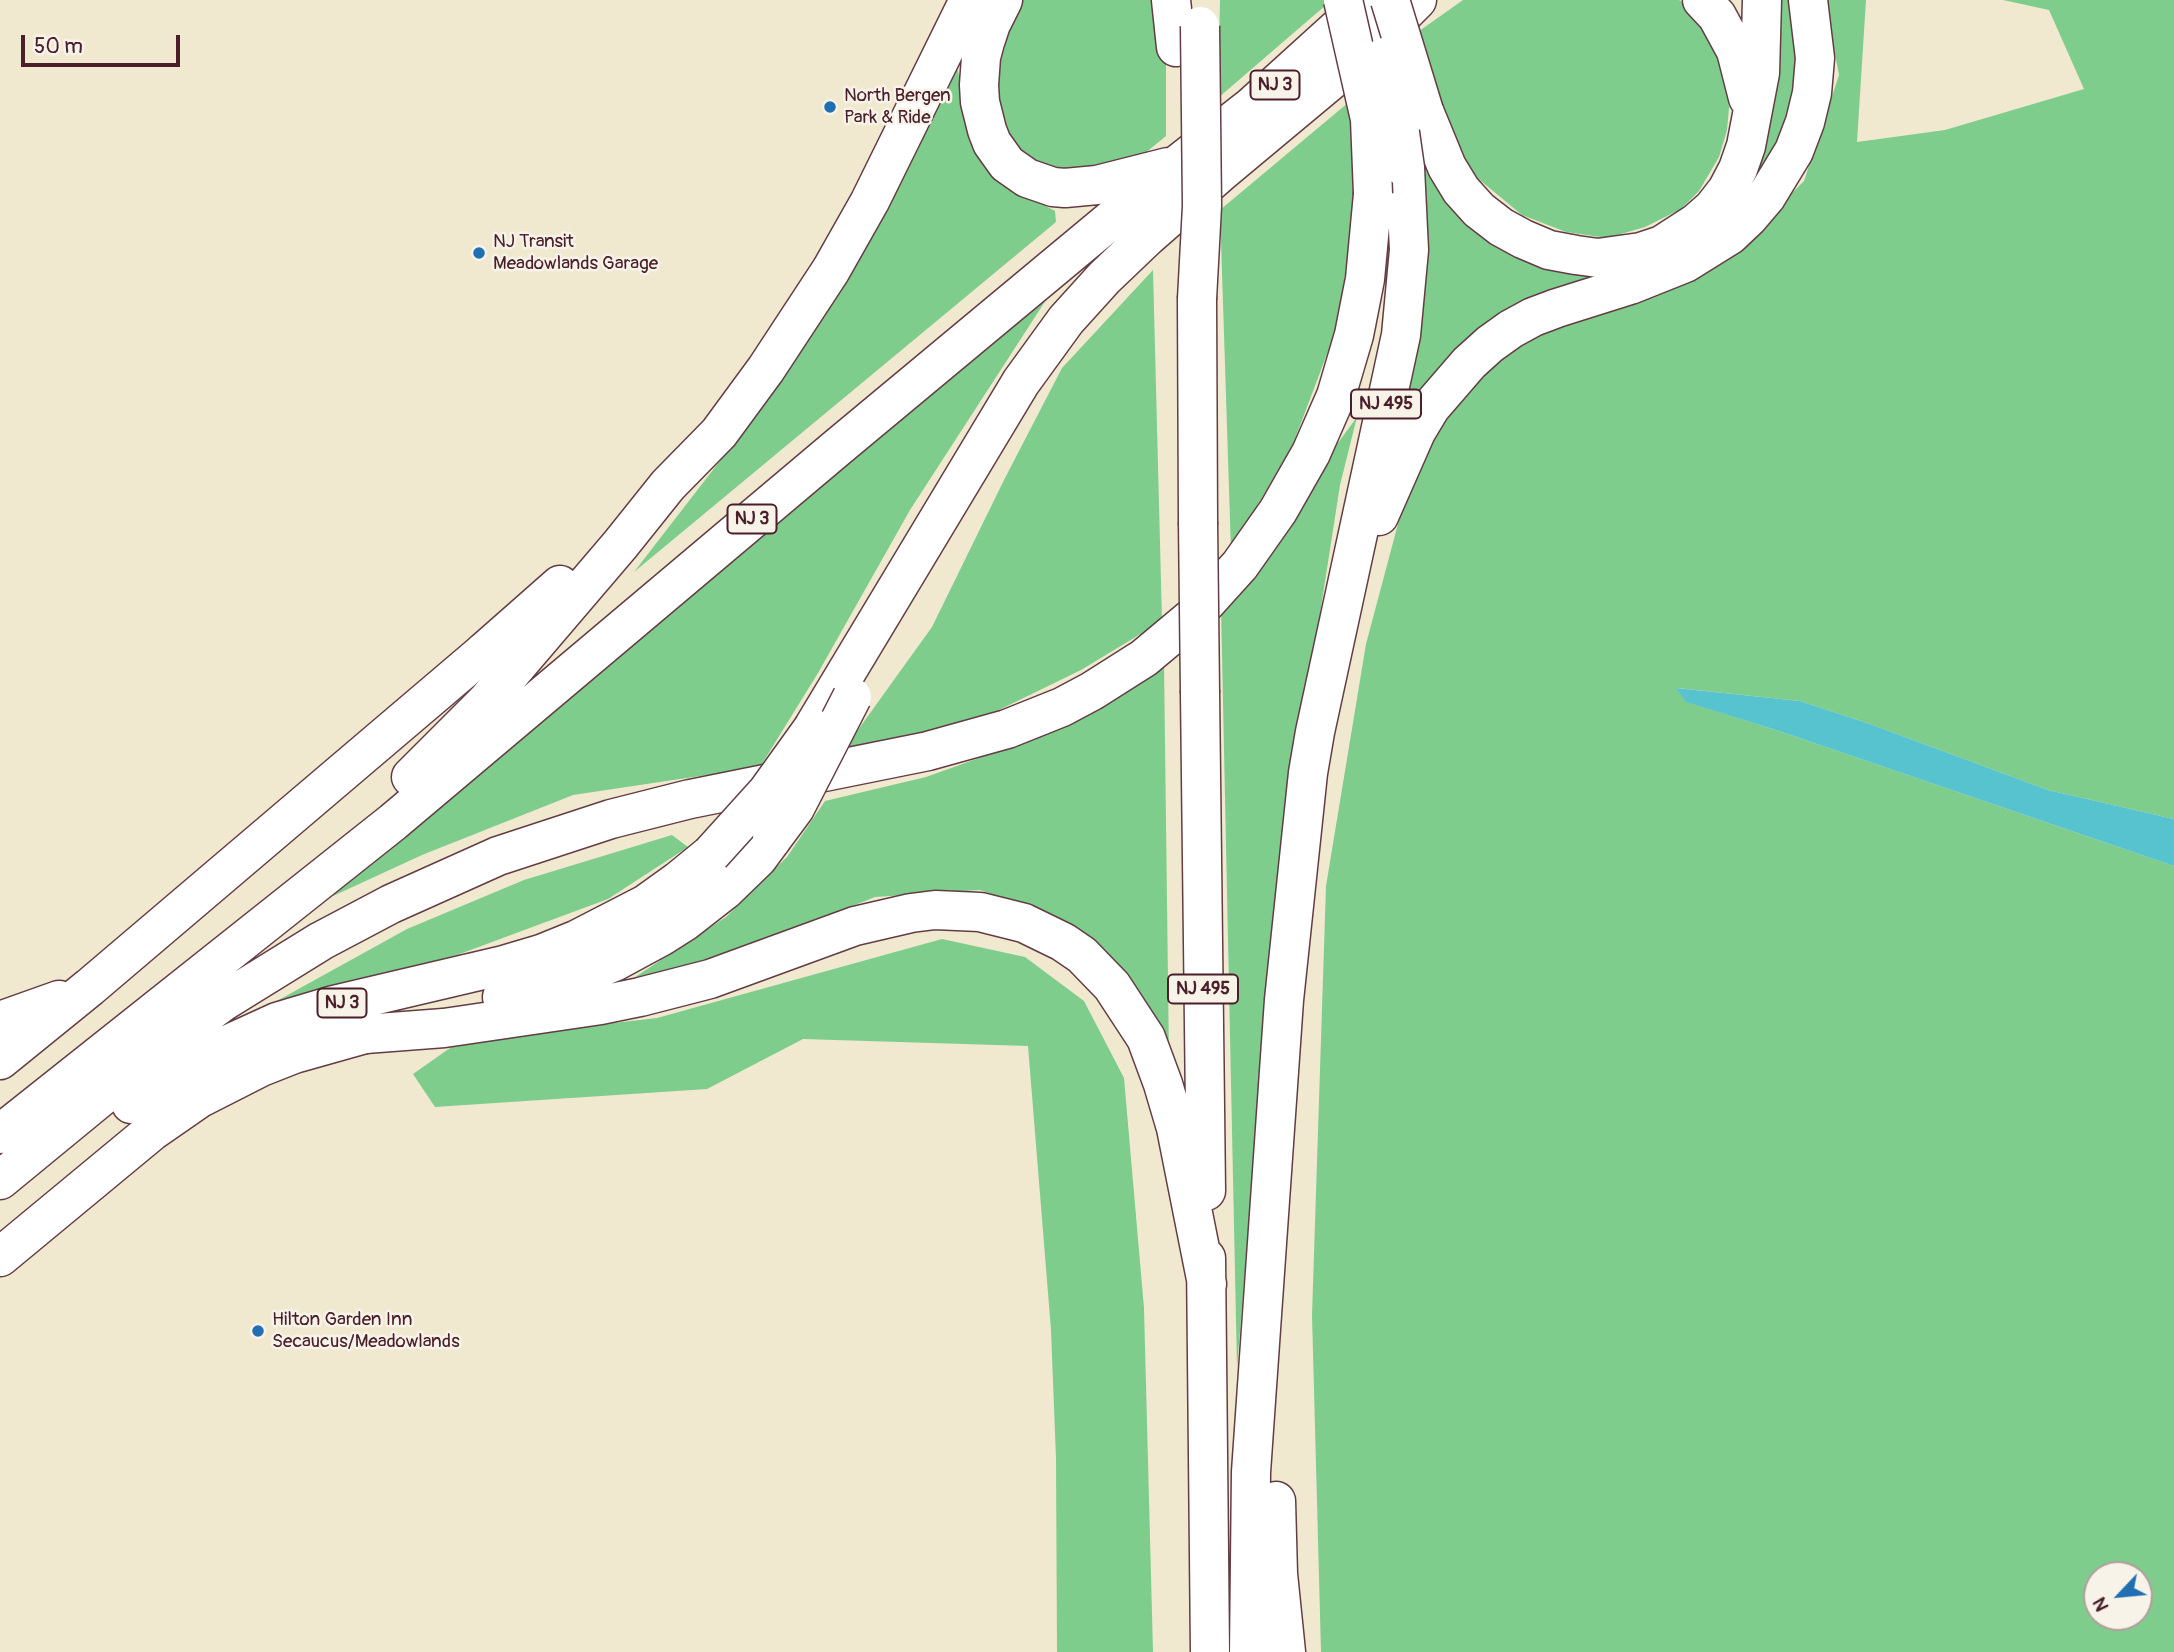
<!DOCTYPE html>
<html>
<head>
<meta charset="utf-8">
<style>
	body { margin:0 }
	#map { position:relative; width:2174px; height:1652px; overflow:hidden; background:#f1e8d0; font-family:Pangolin,sans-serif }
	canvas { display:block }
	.north { position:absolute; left:2083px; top:1561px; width:70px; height:70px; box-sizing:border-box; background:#f7f3e8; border:2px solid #b29e9c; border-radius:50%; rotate:244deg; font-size:19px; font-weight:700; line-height:28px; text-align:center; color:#4a1f2b }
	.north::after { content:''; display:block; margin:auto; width:24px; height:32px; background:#1f6fb2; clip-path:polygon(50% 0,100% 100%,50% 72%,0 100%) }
	.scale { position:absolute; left:21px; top:35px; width:159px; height:32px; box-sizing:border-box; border:4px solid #4a1f2b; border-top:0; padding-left:9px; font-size:21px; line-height:24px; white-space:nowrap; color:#4a1f2b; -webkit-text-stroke:5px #f7f3e8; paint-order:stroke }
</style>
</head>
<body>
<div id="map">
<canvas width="2174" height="1652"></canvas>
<div class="north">N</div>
<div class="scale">50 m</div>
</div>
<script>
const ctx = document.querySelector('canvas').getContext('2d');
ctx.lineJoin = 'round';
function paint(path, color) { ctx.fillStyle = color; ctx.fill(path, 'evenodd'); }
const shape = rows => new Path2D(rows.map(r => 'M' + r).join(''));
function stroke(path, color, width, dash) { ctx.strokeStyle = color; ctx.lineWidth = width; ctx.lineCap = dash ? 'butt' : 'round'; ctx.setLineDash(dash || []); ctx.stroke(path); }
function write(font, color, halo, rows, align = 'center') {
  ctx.font = font + ' Pangolin,sans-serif'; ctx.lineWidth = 5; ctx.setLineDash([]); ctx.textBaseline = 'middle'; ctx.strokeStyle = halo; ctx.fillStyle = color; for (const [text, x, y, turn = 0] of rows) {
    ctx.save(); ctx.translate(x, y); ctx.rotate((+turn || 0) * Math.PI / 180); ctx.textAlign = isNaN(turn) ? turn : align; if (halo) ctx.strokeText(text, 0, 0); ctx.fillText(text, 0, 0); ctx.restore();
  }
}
const green = shape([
	[1019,0,1154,0,1166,34,1166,136,1138,159,1065,175,1037,164,1017,148,997,114,998,48],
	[1220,0,1325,0,1326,5,1218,98],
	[1463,0,1679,0,1684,3,1720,45,1714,51,1727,79,1729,108,1727,130,1719,157,1699,191,1681,209,1645,227,1607,238,1566,232,1522,215,1475,176,1453,142,1415,34],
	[1775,0,1796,0,1801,25,1803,65,1801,93,1783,147,1771,171,1743,205,1711,235,1679,254,1516,313,1485,333,1458,357,1410,418,1404,414,1422,295,1422,228,1413,121,1418,117,1428,152,1442,180,1457,205,1490,236,1513,249,1561,266,1583,269,1613,270,1664,257,1687,245,1718,218,1741,189,1756,157,1765,121],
	[1825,0,1866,0,1857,142,1945,130,2084,89,2049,10,2003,0,2174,0,2174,819,2048,790,1870,724,1800,701,1677,688,1687,702,1779,731,2174,866,2174,1652,1321,1652,1312,1315,1326,886,1366,644,1411,475,1464,391,1531,332,1727,258,1804,181,1839,75],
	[2097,1575,2139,1575,2139,1617,2097,1617],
	[956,62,965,103,1009,186,1055,211,1056,222,634,572,784,378],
	[1349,102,1355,160,1353,216,1338,325,1293,444,1231,551,1220,210],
	[1153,270,1162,621,1081,670,966,726,837,759,932,627,1004,480,1062,368],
	[1046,300,910,510,818,673,760,767,573,795,422,855,320,902],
	[1357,417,1340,485,1274,910,1237,1368,1221,607,1296,500],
	[1164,663,1169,1059,1136,989,1070,923,980,890,875,897,785,933,620,987,726,917,787,857,825,801,926,777,1046,734],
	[672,835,688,847,608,899,457,955,275,1002,407,929,524,880],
	[942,939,1025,957,1084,1001,1124,1078,1144,1308,1153,1652,1057,1652,1056,1459,1051,1330,1028,1046,803,1039,707,1089,435,1107,413,1074,460,1041,657,1018]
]);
const water = shape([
	[1676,688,1800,701,1870,724,2048,790,2174,819,2174,866,1779,731,1686,702]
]);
const primary = shape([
	[0,1021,59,1000],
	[0,1060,90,987,484,652],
	[0,1257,151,1132,200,1098,261,1067,294,1054,365,1034]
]);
const highway = shape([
	[1003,0,991,24,985,42,981,57,979,85,980,102,987,130,992,143,1007,164,1027,178,1053,187,1065,188,1097,185,1168,167],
	[1171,0,1176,47],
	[1702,0,1717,16,1736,51,1748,98],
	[1424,111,1447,167,1461,190,1479,210,1501,227,1523,239,1549,250,1576,255,1598,258,1641,252,1662,245,1696,223,1713,208,1727,190,1738,169,1746,146,1760,73,1762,0],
	[1197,299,1198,522],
	[1379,516,1416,432,1431,407,1469,363,1490,344,1511,329,1533,317,1557,308,1630,285,1685,263,1730,235,1749,217,1766,197,1794,151,1805,122,1812,93,1815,58,1808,0],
	[484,652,560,585],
	[1200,693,1206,1191],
	[814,726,1021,382,1066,320,1104,278,1147,237,1220,173,1365,52,1417,0],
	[411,777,486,702,620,545,668,485,719,433,766,369,831,270,870,201,969,0],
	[502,997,585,974,614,962,662,936,684,922,725,890,758,858,772,839],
	[365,1034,444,1028,601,1005,640,997,710,979,855,926,911,913,935,910,980,912,1024,923,1063,942,1082,955,1112,986,1146,1038,1163,1084,1176,1128,1207,1284],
	[131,1104,173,1072,198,1058,277,1022,334,1005,504,965,541,954,578,939,646,904,678,881,711,854],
	[0,1134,393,822,838,447,1177,165,1251,107,1369,0],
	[0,1180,163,1046,224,1001,321,941,391,904,498,856,611,819,690,799,928,751,1007,729,1062,707,1092,691,1144,658,1193,617,1240,565,1278,511,1311,453,1336,396,1354,335,1365,279,1373,194],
	[1206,1258,1210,1652],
	[1276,1501,1278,1574,1286,1652],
	[1249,1652,1251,1472,1284,1000,1308,773,1315,732,1401,335,1409,250,1405,168]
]);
const highwayBridge = shape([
	[1343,0,1370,119,1373,194],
	[1390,0,1424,111],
	[1384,57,1397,112,1405,168],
	[1197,299,1202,206,1200,26],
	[1198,522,1200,693],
	[772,839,795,808,852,697],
	[711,854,767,792,813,728]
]);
const markers = [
	[830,107,7,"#1f6fb2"],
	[479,253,7,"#1f6fb2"],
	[258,1331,7,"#1f6fb2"]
];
const shields = [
	[1275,85,49],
	[1386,404,70],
	[752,519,49],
	[1203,989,70],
	[342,1003,49]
];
const shieldNames = [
	["NJ 3",1275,85],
	["NJ 495",1386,404],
	["NJ 3",752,519],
	["NJ 495",1203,989],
	["NJ 3",342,1003]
];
const poiNames = [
	["North Bergen",844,96],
	["Park & Ride",844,118],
	["NJ Transit",493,242],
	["Meadowlands Garage",493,264],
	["Hilton Garden Inn",272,1320],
	["Secaucus/Meadowlands",272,1342]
];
paint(green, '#7ecd8d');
paint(water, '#57c3cf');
stroke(primary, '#633d44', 41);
stroke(highway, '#633d44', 41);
stroke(primary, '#fff', 38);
stroke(highway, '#fff', 38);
stroke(highwayBridge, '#633d44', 41, []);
stroke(highwayBridge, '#fff', 38);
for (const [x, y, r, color] of markers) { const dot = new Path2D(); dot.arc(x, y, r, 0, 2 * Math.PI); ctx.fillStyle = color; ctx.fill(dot); stroke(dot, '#f7f3e8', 2.5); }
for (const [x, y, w] of shields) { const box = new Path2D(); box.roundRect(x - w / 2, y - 14.5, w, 29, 5); ctx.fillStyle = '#f7f3e8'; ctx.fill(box); stroke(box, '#4a1f2b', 2); }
write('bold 18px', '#4a1f2b', null, shieldNames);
write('19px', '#4a1f2b', '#f7f3e8', poiNames, 'left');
</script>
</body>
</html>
